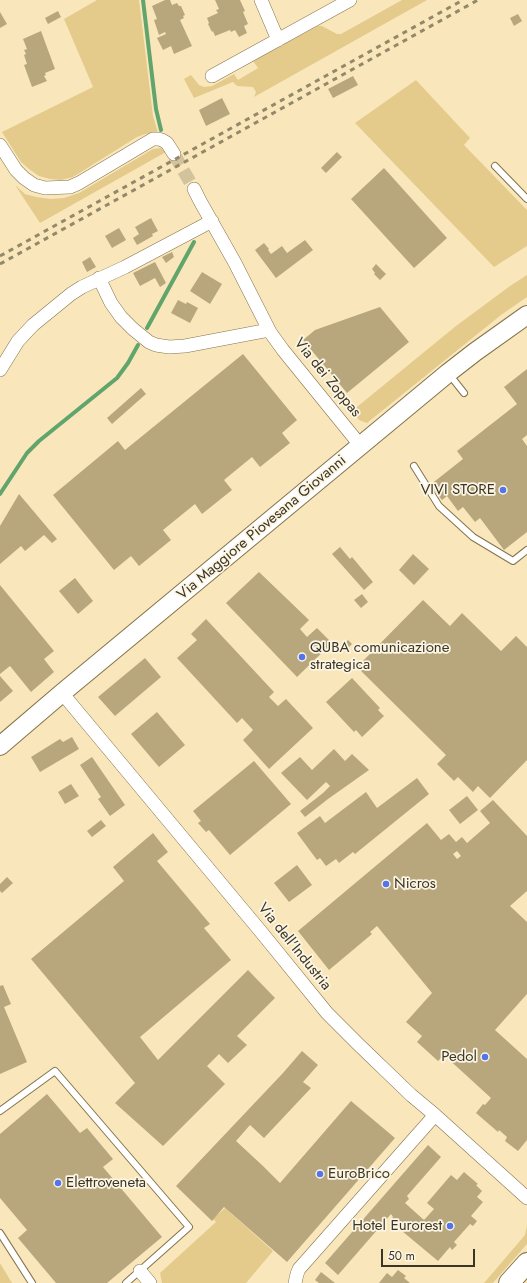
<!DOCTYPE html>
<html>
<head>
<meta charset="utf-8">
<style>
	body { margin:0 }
	#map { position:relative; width:527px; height:1283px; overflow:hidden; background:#f9e7bb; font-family:Jost,sans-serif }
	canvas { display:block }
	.scale { position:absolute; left:381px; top:1249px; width:94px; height:18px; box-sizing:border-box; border:2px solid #3b3523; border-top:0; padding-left:5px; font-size:12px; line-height:14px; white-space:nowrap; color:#3b3523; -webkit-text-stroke:3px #fcf5e4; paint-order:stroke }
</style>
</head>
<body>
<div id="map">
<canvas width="527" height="1283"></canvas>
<div class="scale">50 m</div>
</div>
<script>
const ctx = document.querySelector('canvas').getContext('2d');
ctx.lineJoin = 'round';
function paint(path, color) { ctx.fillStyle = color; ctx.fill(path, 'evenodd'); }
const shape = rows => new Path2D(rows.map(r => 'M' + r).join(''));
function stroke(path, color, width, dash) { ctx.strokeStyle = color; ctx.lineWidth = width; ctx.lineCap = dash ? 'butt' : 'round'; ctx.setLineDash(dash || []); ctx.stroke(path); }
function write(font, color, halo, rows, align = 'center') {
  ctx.font = font + ' Jost,sans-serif'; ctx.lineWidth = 3.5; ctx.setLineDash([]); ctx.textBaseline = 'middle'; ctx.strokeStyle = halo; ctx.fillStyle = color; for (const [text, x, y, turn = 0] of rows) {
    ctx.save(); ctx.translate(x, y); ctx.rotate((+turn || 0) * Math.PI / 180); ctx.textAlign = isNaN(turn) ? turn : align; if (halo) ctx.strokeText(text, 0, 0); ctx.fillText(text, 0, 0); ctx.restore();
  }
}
const green = shape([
	[97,0,139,0,153,116,158,133,145,134,137,137,73,177,61,180,50,179,39,176,29,169,21,162,2,132,93,87,64,19],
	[402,0,427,0,254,97,256,92,253,87,237,86,233,82,194,98,184,79,191,75,199,85,204,87,212,86,234,74,238,80,258,68,253,61,318,26,322,26,337,34,341,34],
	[416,80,470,138,464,145,527,210,527,246,494,267,355,123],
	[161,148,166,152,40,223,15,185,25,194,36,197,51,199,64,198,79,193,153,149],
	[527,275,527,297,501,315,367,423,359,420,352,411,456,326,510,286],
	[225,1208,273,1251,246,1283,162,1283,160,1273,216,1222,213,1219],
	[527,1226,527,1244,493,1283,484,1283,525,1235],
	[0,1263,12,1283,0,1283]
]);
const stream = shape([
	[143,0,156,109,161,130],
	[147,328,194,242],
	[0,494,27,453,39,441,117,378,128,363,138,345]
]);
const building = shape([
	[165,0,170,0,172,5,177,3,179,6,181,6,185,15,183,16,184,18,180,20,192,46,174,54,171,46,163,50,157,38,166,34,165,32,159,35,154,20,157,19,152,6],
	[215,0,240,0,245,11,243,12,248,24,244,26,247,33,239,37,235,30,231,32,230,30,215,36,213,31,212,32,208,24,209,23,207,18,218,13,216,10,219,9],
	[58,11,61,17,48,24,45,18],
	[0,12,7,24,0,28],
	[518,14,522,21,514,26,510,18],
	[41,31,55,69,45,73,46,75,44,76,47,81,32,87,24,65,27,64,24,55,26,54,24,50,27,49,23,39],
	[353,76,358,85,333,98,328,89],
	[222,98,230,114,206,126,199,110],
	[337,152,342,157,326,173,321,168],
	[384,168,447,238,414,268,351,199],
	[151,218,158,231,152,234,153,236,137,245,133,238,139,234,135,227],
	[119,228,126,240,112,248,105,236],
	[305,240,313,250,276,278,255,250,264,243,269,249,268,250,271,254,282,246,287,253],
	[172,252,174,257,166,263,162,257],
	[90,257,96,267,87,272,82,262],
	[155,262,166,283,160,287,155,278,140,286,133,273],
	[376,264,386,274,380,280,374,274,375,273,372,269],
	[202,272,222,284,210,304,190,291],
	[178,300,186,304,187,302,198,308,190,323,171,313],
	[380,307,409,342,347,393,303,340,315,330],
	[243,354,297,420,282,433,290,443,260,467,252,457,224,480,232,490,202,514,195,504,163,530,171,540,139,566,131,556,114,570,53,495,118,441,125,450],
	[527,369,527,435,522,439,527,446,527,532,504,550,480,518,475,522,463,507,458,511,447,496,442,500,430,485,463,459,457,451,517,404,504,387],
	[141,388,146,394,112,424,107,418],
	[19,494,57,539,52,543,44,535,25,551,21,546,0,564,0,526],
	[340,547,350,559,352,557,373,582,364,590,332,554],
	[413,554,429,569,414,585,399,570],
	[259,572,309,620,300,629,307,637,317,628,332,643,297,677,226,603],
	[75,578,93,601,78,614,59,591],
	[0,585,54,651,44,659,54,672,31,692,10,666,0,674],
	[362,594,368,602,361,608,354,600],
	[423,600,450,626,462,613,501,651,516,636,527,647,527,760,490,798,478,786,473,792,458,777,454,781,437,764,446,755,357,667],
	[206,619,274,692,269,697,278,706,286,699,313,728,269,769,243,740,253,730,242,718,237,723,177,658,197,640,191,634],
	[348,640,352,644,347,649,343,646],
	[145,658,161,677,115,716,98,697],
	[0,676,13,691,0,702],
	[352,678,380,708,378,710,384,716,362,737,356,730,354,732,326,702],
	[157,712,185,745,159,767,131,734],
	[72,737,79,749,40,772,31,757,60,739,63,742],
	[334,749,345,761,352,754,369,770,328,799,305,817,300,811,323,793,330,786,326,782,307,800,281,773,300,757,312,770],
	[92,757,125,805,110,816,98,799,101,797,80,765],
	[254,761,291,804,230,855,209,830,206,832,198,823,201,821,193,811],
	[417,778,429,794,355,854,353,852,339,863,336,859,326,866,320,858,317,860,297,833,320,816,325,823,366,792,377,808],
	[71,784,79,796,65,804,58,792],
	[467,796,478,810,460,824,449,810],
	[493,800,527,836,527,891,510,906,527,922,527,994,495,1030,527,1059,527,1140,518,1151,505,1141,507,1137,499,1130,498,1132,476,1113,483,1104,485,1105,491,1098,444,1055,438,1061,417,1042,422,1036,406,1022,432,993,377,926,370,932,372,934,329,970,298,931,427,823,441,840,449,834,456,842,462,837,467,843,490,823,480,811],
	[457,851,461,856,457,859,453,854],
	[101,820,106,826,92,837,87,831],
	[153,833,168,852,157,861,210,924,204,928,231,960,140,1037,158,1060,248,970,275,998,237,1036,247,1045,228,1063,219,1054,207,1066,225,1084,163,1146,115,1103,135,1083,31,959,124,881,113,867],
	[297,865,312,885,289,902,274,883],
	[7,877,13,883,2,893,0,891,0,884],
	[3,985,11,1004,4,1007,27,1062,0,1074,0,986],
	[302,1051,318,1065,303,1082,311,1088,264,1138,250,1125,236,1141,263,1166,280,1183,351,1101,395,1138,287,1262,224,1207,212,1221,176,1186,283,1073],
	[47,1094,80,1133,87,1128,113,1159,103,1167,162,1237,107,1283,56,1283,18,1238,27,1230,0,1198,0,1134],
	[428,1145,441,1157,407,1196,409,1199,405,1203,424,1220,434,1209,427,1203,451,1175,457,1180,464,1172,478,1184,476,1185,482,1191,477,1197,483,1202,471,1216,477,1221,473,1226,470,1224,454,1242,457,1245,452,1250,450,1247,438,1261,390,1221,393,1217,391,1214,338,1275,325,1263],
	[398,1270,406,1276,404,1278,410,1283,379,1283,387,1273,392,1277],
	[321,1272,335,1283,319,1283,315,1280]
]);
const streetTunnel = shape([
	[174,154,194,189]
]);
const lane = shape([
	[495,166,527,199],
	[449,374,464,393],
	[414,466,439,506,473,537,513,561,527,550],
	[0,1111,55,1071,189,1227,126,1283],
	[0,1233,32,1283]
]);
const street = shape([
	[261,0,278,40],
	[212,76,350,0],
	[0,145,16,170,24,178,34,185,45,188,70,187,79,183,153,139,158,139,162,140,167,143,174,154],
	[194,189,200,201,235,263,270,332,283,350,360,445],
	[99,278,111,303,121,317,133,329,149,342,156,345,169,347,185,346,269,330],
	[0,370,18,341,33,325,71,294,82,287,125,267,212,221],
	[62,693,262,933,327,1013,359,1045,411,1095,435,1115,527,1198],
	[140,1271,150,1283],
	[295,1283,297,1274,299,1269,435,1115]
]);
const secondary = shape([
	[0,746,62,693,448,373,475,352,527,315]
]);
const primary = shape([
	[509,1283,527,1263]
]);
const rail = shape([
	[0,256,463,0],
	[0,264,478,0]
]);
const markers = [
	[503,490,4,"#5475ea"],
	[302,657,4,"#5475ea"],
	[386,884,4,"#5475ea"],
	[485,1057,4,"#5475ea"],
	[320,1174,4,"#5475ea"],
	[58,1183,4,"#5475ea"],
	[450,1226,4,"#5475ea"]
];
const streetNames = [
	["Via dei Zoppas",327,378,51],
	["Via Maggiore Piovesana Giovanni",262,528,-40],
	["Via dell'Industria",294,947,51]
];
const poiNames = [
	["VIVI STORE",495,490,"right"],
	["QUBA comunicazione",310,648],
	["strategica",310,665],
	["Nicros",394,884],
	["Pedol",477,1057,"right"],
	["EuroBrico",328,1174],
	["Elettroveneta",66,1183],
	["Hotel Eurorest",442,1226,"right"]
];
paint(green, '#e4cb8c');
stroke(stream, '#61a56d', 4);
paint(building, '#b8a77d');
stroke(streetTunnel, '#d3c39d', 13, [13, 6]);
stroke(lane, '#84744c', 8);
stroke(street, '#84744c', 14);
stroke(secondary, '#84744c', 20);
stroke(primary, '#84744c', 22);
stroke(lane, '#fff', 6);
stroke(street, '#fff', 13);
stroke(secondary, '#fff', 18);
stroke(primary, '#fff', 20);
stroke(rail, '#93886a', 3, [5, 5]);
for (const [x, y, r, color] of markers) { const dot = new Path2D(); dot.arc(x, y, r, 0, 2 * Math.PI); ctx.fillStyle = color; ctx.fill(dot); stroke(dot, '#fcf5e4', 1.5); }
write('15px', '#3b3523', '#fcf5e4', streetNames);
write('15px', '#3b3523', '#fcf5e4', poiNames, 'left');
</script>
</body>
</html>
